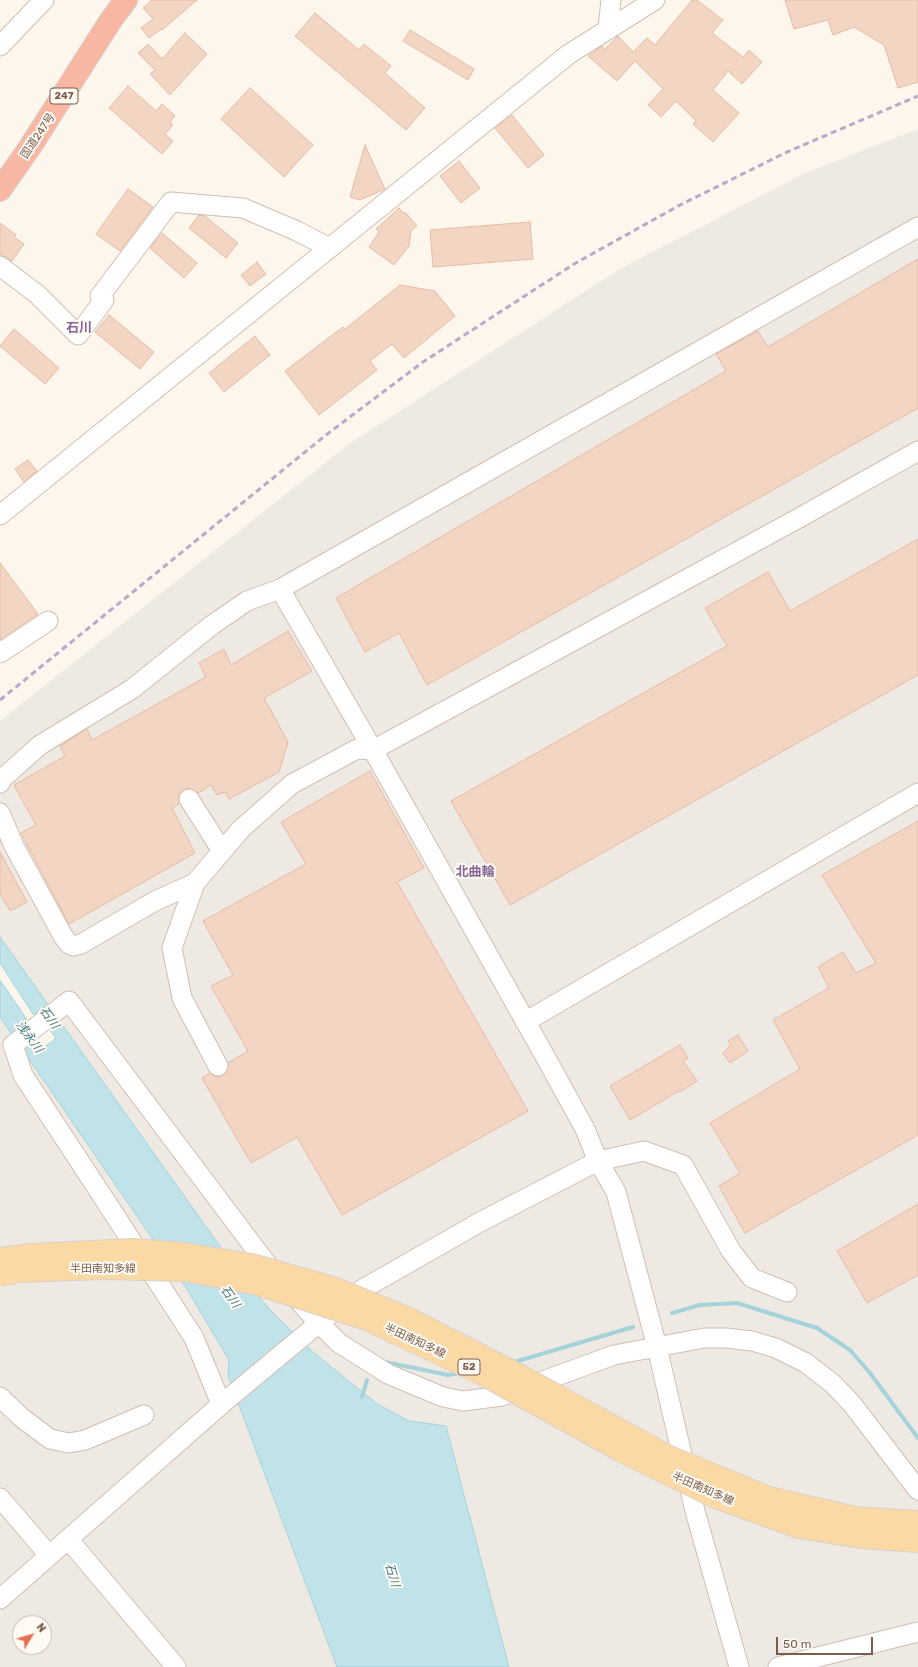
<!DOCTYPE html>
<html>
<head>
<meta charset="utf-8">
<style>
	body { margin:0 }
	#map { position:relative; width:918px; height:1667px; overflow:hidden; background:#fdf6ec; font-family:Rubik,sans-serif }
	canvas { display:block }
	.north { position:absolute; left:12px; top:1615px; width:40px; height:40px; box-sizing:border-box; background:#fffaf3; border:1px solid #cabbb1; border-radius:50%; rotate:52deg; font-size:11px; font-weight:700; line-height:16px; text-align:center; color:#7a5c4d }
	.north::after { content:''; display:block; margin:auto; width:14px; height:18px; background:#e76f51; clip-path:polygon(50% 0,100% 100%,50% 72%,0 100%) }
	.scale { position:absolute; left:776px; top:1637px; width:97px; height:18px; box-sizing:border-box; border:2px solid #7a5c4d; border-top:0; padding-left:5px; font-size:12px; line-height:14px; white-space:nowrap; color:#7a5c4d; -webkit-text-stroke:3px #fffaf3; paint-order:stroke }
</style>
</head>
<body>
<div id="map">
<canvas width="918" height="1667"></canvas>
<div class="north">N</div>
<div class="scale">50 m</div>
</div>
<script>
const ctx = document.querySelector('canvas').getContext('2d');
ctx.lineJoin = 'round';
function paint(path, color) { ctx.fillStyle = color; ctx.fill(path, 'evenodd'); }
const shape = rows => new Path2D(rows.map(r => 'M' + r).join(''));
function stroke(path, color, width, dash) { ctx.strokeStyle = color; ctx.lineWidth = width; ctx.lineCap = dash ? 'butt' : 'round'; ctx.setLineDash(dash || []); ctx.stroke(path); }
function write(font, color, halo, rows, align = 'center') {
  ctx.font = font + ' Rubik,"Noto Sans JP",sans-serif'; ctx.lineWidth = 4; ctx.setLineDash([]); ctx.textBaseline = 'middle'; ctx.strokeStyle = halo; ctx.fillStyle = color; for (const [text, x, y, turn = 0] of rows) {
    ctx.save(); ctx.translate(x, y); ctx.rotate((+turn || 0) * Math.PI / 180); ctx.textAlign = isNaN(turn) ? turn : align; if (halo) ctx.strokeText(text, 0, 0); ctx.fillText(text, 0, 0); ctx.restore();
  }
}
const industrial = shape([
	[918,129,918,1667,509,1667,446,1426,409,1421,377,1404,313,1352,271,1311,239,1273,0,937,0,721,349,444,618,270,805,173],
	[0,1017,185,1286,229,1360,228,1376,337,1667,0,1667],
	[20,1623,44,1623,44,1647,20,1647]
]);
const water = shape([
	[0,937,239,1273,271,1311,313,1352,377,1404,409,1421,446,1426,509,1667,337,1667,228,1376,229,1360,185,1286,0,1017,0,980,26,1018,26,1027,42,1049,56,1038,39,1016,33,1014,0,963,0,937]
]);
const stream = shape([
	[672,1313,700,1305,737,1303,817,1328,850,1350,870,1373,918,1438],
	[385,1362,448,1375,461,1373],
	[511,1363,633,1327],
	[362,1397,367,1380]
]);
const building = shape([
	[152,0,197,0,162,30,161,29,149,38,141,28,153,19,143,8,152,0],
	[692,0,697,0,723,20,712,33,743,57,749,50,762,62,742,84,728,71,713,90,739,113,713,142,693,124,696,121,676,101,661,117,648,105,663,89,635,61,617,81,588,56,602,46,605,49,618,36,633,52,647,38,655,45,692,0],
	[785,0,918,0,918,82,898,88,884,45,854,27,833,35,828,20,794,29,785,0],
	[315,13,359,50,364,44,391,66,385,73,425,108,406,130,295,36,315,13],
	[410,30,474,69,468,80,403,41,410,30],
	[185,33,207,54,170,95,150,74,155,70,138,53,148,44,162,59,185,33],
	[128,86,156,111,162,104,175,116,170,122,173,125,165,134,173,141,162,154,109,108,128,86],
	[250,88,313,145,284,177,221,119,250,88],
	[512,115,544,155,528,168,495,128,512,115],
	[365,145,385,189,360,200,350,197,365,145],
	[459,161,480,188,461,203,440,176,459,161],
	[128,189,153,207,120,251,96,234,128,189],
	[399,208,403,213,405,212,417,226,411,231,409,246,394,265,369,247,379,232,376,229,399,208],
	[199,215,205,216,238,243,226,258,189,228,199,215],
	[530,222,533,259,433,267,430,230,530,222],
	[0,223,16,235,14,237,24,244,12,261,0,254,0,223],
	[162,233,197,263,184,278,150,248,162,233],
	[918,259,918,408,427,685,399,633,365,652,336,598,726,371,716,354,758,331,768,347,918,259],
	[257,262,266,274,250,286,241,275,257,262],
	[400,285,435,291,455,316,404,358,392,344,370,361,377,370,319,415,285,371,343,327,345,329,400,285],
	[109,315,154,352,140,369,95,332,109,315],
	[14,329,59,368,45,384,0,346,14,329],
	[255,336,270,355,224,392,209,373,255,336],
	[28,460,37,471,24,482,15,469,28,460],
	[918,539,918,675,510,905,451,801,727,646,705,608,768,572,790,611,918,539],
	[0,563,38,614,0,640,0,563],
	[288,631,312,671,264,698,288,742,279,772,229,799,225,792,217,795,211,785,198,793,189,788,183,790,179,794,179,804,172,808,195,853,69,924,21,833,36,825,14,785,65,756,60,746,87,729,92,740,206,677,199,663,224,649,231,665,288,631],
	[370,771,424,868,397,882,528,1111,342,1215,297,1137,251,1163,202,1078,210,1073,217,1077,223,1075,227,1071,228,1063,248,1051,211,986,233,975,203,921,306,864,281,822,370,771],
	[918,821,918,1135,745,1233,719,1186,740,1173,710,1123,800,1069,773,1020,829,988,818,967,843,952,856,973,876,963,822,875,918,821],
	[0,852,27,902,10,911,0,894,0,852],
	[738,1035,748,1051,730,1063,723,1053,731,1045,728,1041,738,1035],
	[680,1045,688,1058,683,1061,697,1081,680,1092,679,1091,630,1120,610,1086,680,1045],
	[918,1204,918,1275,867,1303,837,1251,918,1204]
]);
const minor = shape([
	[608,28,611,0],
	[0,46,44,0],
	[0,266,37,294,78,335,104,300,100,296,171,202,243,208,297,231,330,248],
	[0,515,569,54,655,0],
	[280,589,373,750,799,518,918,451],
	[0,653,48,621],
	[0,783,2,779,40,745,132,689,212,625,247,601,280,589,918,227],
	[189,799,222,851],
	[0,813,14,846,63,936,69,944,73,946,81,944,155,901,195,883],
	[525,1022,918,793],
	[218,1066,182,998,172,948,195,883,241,829,292,784,357,749,373,750,546,1058,585,1129,598,1161,616,1192,657,1347,695,1511,739,1667],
	[0,1397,22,1418,50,1439,69,1443,85,1440,144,1415],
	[221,1404,194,1338,114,1214,23,1075,13,1045,69,1001,266,1263,313,1317,339,1343,388,1374,443,1397,463,1401,502,1396,614,1355,704,1338,726,1338,752,1341,776,1348,806,1363,833,1384,852,1404,918,1490],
	[0,1498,49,1555],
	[68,1539,176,1667],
	[0,1599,224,1402,319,1323,361,1290,482,1221,598,1161,644,1151,683,1165,731,1251,752,1278,787,1292],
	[778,1667,918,1632]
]);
const highway = shape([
	[0,190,30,147,111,20,126,0]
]);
const rail = shape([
	[0,700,326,435,423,362,574,264,680,205,787,152,918,96]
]);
const majorBridge = shape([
	[1,1259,31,1255,132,1250,184,1254,252,1265,336,1289,409,1319,522,1377,669,1457,769,1498,855,1518,918,1522],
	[0,1275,20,1271,103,1268,185,1270,258,1284,367,1319,481,1373,620,1450,718,1498,799,1527,861,1537,918,1541]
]);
const shields = [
	[64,96,28],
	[469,1367,22]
];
const shieldNames = [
	["247",64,96],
	["52",469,1367]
];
const streetNames = [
	["国道247号",38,136,-56],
	["半田南知多線",103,1269],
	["半田南知多線",415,1341,25],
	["半田南知多線",703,1489,24]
];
const waterNames = [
	["石川",49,1018,54],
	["浅永川",29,1037,53],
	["石川",230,1297,54],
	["石川",392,1575,74]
];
const quarterNames = [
	["石川",79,328],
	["北曲輪",475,872]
];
paint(industrial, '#efe9e4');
paint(water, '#bfe3e8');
stroke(water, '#a5d3da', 1);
stroke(stream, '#a5d3da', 4);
paint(building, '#f3d5c3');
stroke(building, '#e6bba3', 1);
stroke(minor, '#d1beb0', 21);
stroke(highway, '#dad1cd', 24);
stroke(minor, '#fff', 19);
stroke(highway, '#f7b7a3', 22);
stroke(rail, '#b9a8c9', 3, [6, 4]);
stroke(majorBridge, '#dad1cd', 24, []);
stroke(majorBridge, '#fbd9a5', 22);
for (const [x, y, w] of shields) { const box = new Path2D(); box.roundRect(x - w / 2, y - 8, w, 16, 3); ctx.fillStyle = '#fffaf3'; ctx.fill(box); stroke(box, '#7a5c4d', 1); }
write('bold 10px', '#7a5c4d', null, shieldNames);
write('11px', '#7a5c4d', '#fffaf3', streetNames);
write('italic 12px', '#437c86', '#fffaf3', waterNames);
write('bold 13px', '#846695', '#fffaf3', quarterNames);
</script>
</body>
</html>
